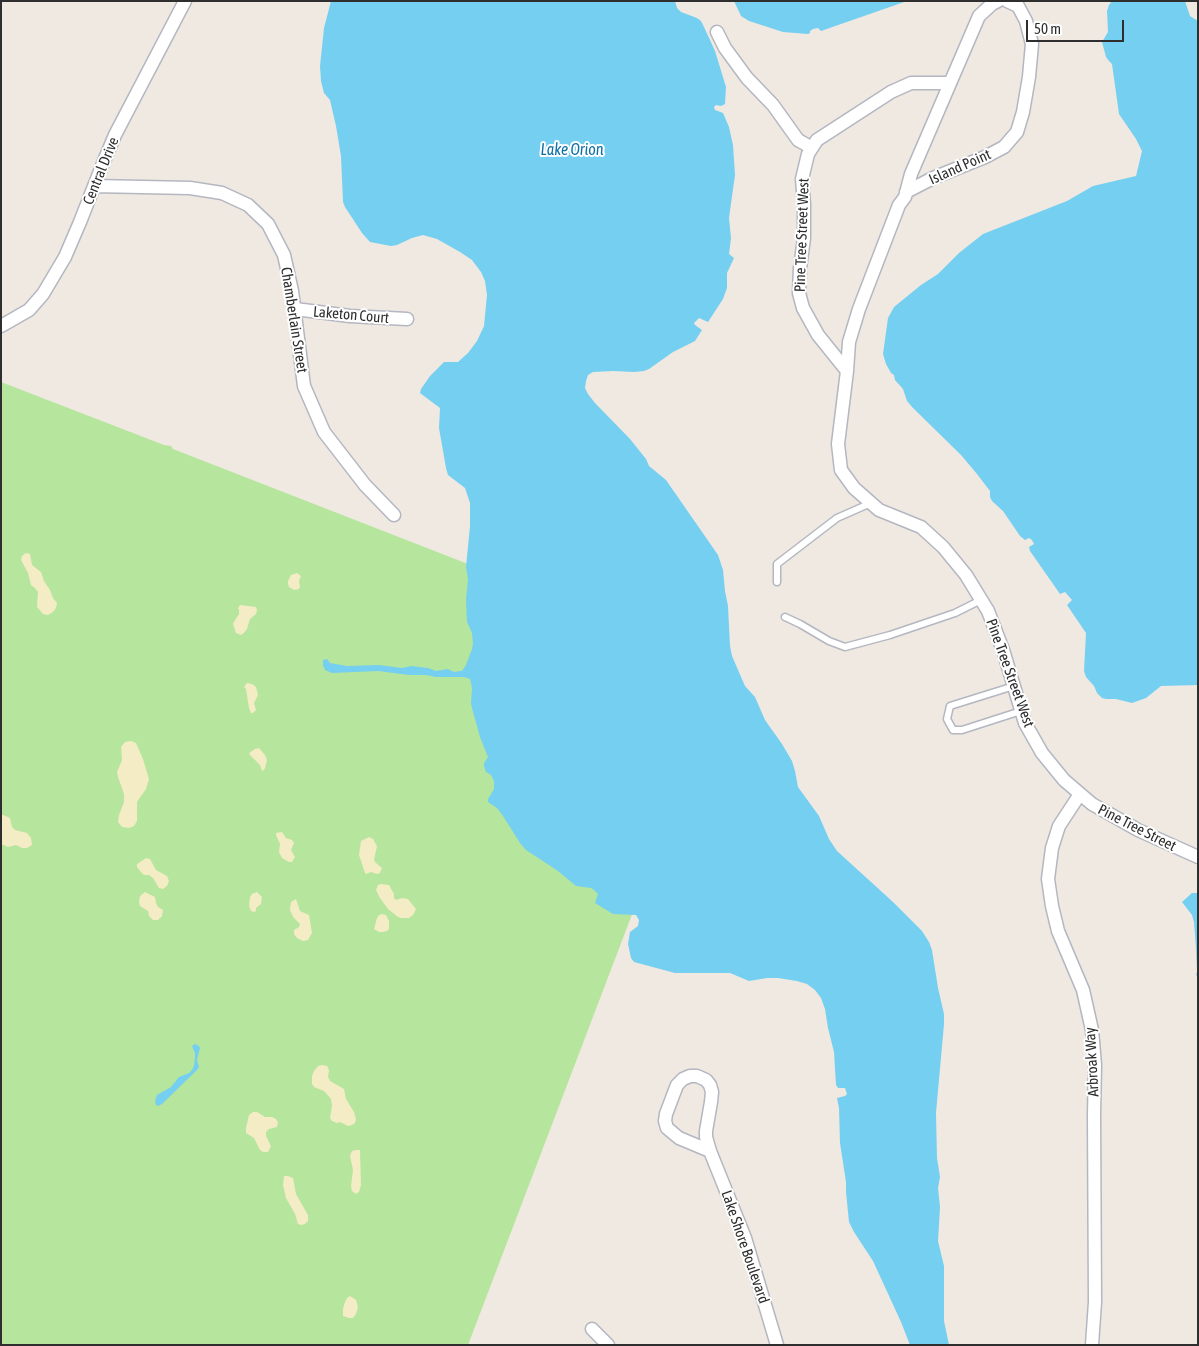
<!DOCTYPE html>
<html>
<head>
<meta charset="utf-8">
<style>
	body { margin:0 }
	#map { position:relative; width:1199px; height:1346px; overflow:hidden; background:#efe9e1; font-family:"Asap Condensed",sans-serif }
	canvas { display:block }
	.frame { position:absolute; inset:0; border:2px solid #2e2e2e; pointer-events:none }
	.scale { position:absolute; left:1026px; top:20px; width:98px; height:22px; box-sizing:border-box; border:2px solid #2e2e2e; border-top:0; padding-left:6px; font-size:15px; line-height:18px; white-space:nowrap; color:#2e2e2e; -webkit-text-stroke:4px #fff; paint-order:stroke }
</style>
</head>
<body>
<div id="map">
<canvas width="1199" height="1346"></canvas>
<div class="frame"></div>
<div class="scale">50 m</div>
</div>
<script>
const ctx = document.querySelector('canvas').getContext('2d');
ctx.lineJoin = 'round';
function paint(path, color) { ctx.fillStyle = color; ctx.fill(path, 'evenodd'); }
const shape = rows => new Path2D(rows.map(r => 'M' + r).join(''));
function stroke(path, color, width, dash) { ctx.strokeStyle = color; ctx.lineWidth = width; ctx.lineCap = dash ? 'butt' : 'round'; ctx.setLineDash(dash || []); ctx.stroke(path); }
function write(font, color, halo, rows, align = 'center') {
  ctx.font = font + ' "Asap Condensed",sans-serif'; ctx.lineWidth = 4; ctx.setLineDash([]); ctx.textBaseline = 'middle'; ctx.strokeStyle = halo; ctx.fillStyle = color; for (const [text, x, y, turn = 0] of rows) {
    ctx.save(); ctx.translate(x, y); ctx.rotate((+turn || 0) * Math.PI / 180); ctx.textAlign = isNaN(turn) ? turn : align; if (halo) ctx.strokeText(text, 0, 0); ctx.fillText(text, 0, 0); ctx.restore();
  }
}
const green = shape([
	[1,382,164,445,171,446,173,449,727,665,468,1345,1,1345]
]);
const sand = shape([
	[26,553,30,554,32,565,41,572,44,581,50,590,53,598,57,603,56,608,53,612,48,615,43,614,37,607,38,592,35,588,31,585,28,573,21,560,22,556],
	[297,573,301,576,299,581,300,587,299,589,294,590,289,587,288,584,288,581,291,575],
	[240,605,256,607,257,610,256,614,250,619,247,629,244,633,241,635,236,633,233,624,234,622,239,614,239,610,238,608],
	[247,683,252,684,256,687,258,695,254,703,256,710,253,713,251,713,249,708,246,689,244,687],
	[131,741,136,743,143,759,149,779,146,789,137,802,137,821,134,826,129,828,122,827,118,822,119,815,124,802,124,794,118,777,117,772,122,760,121,747,125,742],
	[259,748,265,755,267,760,265,768,264,770,262,771,260,765,250,755,249,753,255,749],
	[1,814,10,818,12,827,15,830,27,833,31,838,32,845,27,848,22,848,16,845,8,847,1,844],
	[282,832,286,838,292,840,294,843,291,850,295,857,292,862,289,862,282,858,279,852,280,844,276,835,276,833],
	[369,837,373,839,377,846,374,860,376,863,382,868,380,873,377,874,371,872,366,874,365,873,359,855,361,841],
	[146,858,150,859,156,870,167,876,169,881,167,886,163,889,159,888,153,878,149,875,144,875,140,871,137,867,137,864],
	[381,884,389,885,394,894,394,898,396,900,402,898,408,899,416,909,413,915,409,918,401,918,398,917,388,909,380,898,376,890,378,885],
	[145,892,155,897,156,903,158,907,163,910,162,916,158,920,153,920,149,916,148,911,140,906,139,902,140,896],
	[257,892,262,897,261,904,256,908,256,911,254,912,251,911,249,906,250,897,252,894],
	[296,899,300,911,309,915,312,933,308,940,303,941,297,938,294,934,294,930,299,927,300,924,293,917,290,910,291,902],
	[382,914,386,915,389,921,389,929,387,931,383,932,379,932,374,929,377,918,379,915],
	[322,1065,327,1066,329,1070,328,1077,330,1081,344,1089,346,1099,354,1112,356,1119,355,1123,352,1125,348,1126,340,1122,337,1123,332,1121,330,1118,332,1106,331,1099,324,1091,314,1087,312,1084,312,1076,314,1071,318,1066],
	[253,1112,257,1112,265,1117,272,1117,276,1119,278,1122,277,1127,269,1129,266,1132,266,1136,271,1146,268,1152,263,1152,260,1150,254,1138,246,1133,246,1128,249,1115],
	[356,1150,360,1150,361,1185,359,1192,356,1194,352,1191,351,1186,353,1170,350,1156,352,1151],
	[284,1176,288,1176,293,1178,296,1194,308,1215,308,1221,305,1224,301,1225,298,1224,295,1214,286,1198,283,1185],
	[350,1296,356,1300,358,1307,356,1314,353,1318,349,1318,343,1316,343,1309,345,1302,347,1298]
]);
const water = shape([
	[331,1,675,1,677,8,681,12,697,18,701,21,704,27,715,51,726,87,725,104,721,106,716,105,714,107,715,110,723,113,729,127,733,145,735,175,729,218,731,238,729,254,734,258,727,273,727,288,723,299,708,322,699,318,694,323,695,325,702,330,695,341,673,352,649,369,644,371,634,372,613,371,593,372,588,375,586,381,585,388,588,394,595,403,630,439,646,459,649,466,666,480,718,555,723,570,725,591,728,606,730,646,732,656,745,686,755,697,765,720,782,744,792,761,795,771,798,787,819,816,829,839,837,851,893,902,922,931,929,942,932,950,938,988,944,1014,944,1024,936,1113,937,1158,940,1177,938,1188,940,1207,938,1241,944,1266,944,1321,949,1345,910,1345,901,1322,873,1261,854,1232,849,1222,846,1192,846,1182,840,1143,839,1108,837,1098,845,1096,847,1094,845,1088,838,1088,836,1085,834,1052,828,1028,825,1009,821,998,815,990,807,984,797,981,778,978,767,978,749,981,730,973,675,973,634,962,631,958,628,944,630,932,638,926,639,920,636,915,613,914,595,903,598,894,594,890,591,888,576,886,558,871,526,850,520,843,503,816,497,808,488,802,488,799,494,789,494,781,491,775,486,772,484,766,484,763,488,757,480,737,472,708,471,703,472,688,470,679,464,677,436,677,426,675,409,675,378,671,332,673,325,670,323,665,323,660,327,659,330,663,347,666,379,665,402,668,411,666,428,668,436,671,448,669,454,672,460,671,462,671,466,665,472,649,473,643,472,633,467,622,466,600,468,579,466,567,470,526,470,503,465,488,448,475,446,468,439,428,440,408,420,393,421,389,430,376,444,362,458,362,468,353,477,341,484,326,487,295,485,281,481,272,472,260,460,252,437,239,423,235,412,238,397,245,391,246,370,242,362,233,345,207,343,202,341,156,336,126,330,100,324,93,321,81,320,66,324,28],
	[734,1,907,1,821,31,818,28,813,29,810,31,810,33,808,34,783,32,749,21,741,16],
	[1112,1,1185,1,1190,16,1198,21,1198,685,1161,686,1146,698,1132,703,1116,699,1106,699,1102,698,1097,693,1094,686,1086,677,1084,671,1086,633,1067,605,1072,600,1065,592,1060,594,1030,551,1029,547,1034,544,1032,540,1029,538,1025,540,1020,536,1003,511,992,501,990,497,990,491,977,474,961,455,913,408,907,401,903,389,895,380,894,375,891,373,886,364,883,354,888,318,894,307,921,285,938,274,959,253,983,234,1067,201,1093,186,1136,176,1142,151,1136,139,1119,114,1112,64,1109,61,1106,57,1102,42,1108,32,1107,11,1109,5],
	[1192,893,1198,893,1198,977,1196,975,1197,972,1196,948,1194,922,1192,915,1182,902],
	[195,1044,199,1046,200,1048,197,1060,199,1067,197,1070,162,1104,158,1106,156,1105,155,1101,157,1095,171,1087,179,1077,189,1073,192,1070,194,1066,195,1057,195,1053,192,1046]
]);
const service = shape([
	[777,582,777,564,837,518,871,503],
	[785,617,800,624,829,641,845,647,890,635,955,613,981,600],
	[1014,686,950,706,947,719,953,730,962,730,1021,711]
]);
const minor = shape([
	[717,32,725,48,747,78,773,105,798,140,812,148],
	[949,83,911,83,891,92,817,140,808,154,802,179,804,204,804,238,800,268,799,293,803,308,818,335,847,371,838,444,841,470,854,488,879,510,921,527,943,547,966,575,988,611,1003,650,1025,723,1042,753,1064,780,1092,804,1138,830,1198,857],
	[94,186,190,188,222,193,248,205,268,224,284,255,292,291,304,386,324,432,365,485,394,515],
	[906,192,933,178,985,157,1004,147,1017,132,1023,112,1029,77,1032,44,1026,21,1018,6,1007,1],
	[295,309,350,316,407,319],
	[1,326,29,310,43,294,65,257,80,222,104,161,115,135,185,1],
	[847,371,849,342,859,309,899,205,905,197,911,174,979,16,992,4,998,1],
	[1080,794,1059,826,1052,848,1048,879,1052,906,1058,931,1083,990,1092,1030,1095,1065,1094,1115,1095,1302,1092,1345],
	[710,1151,679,1138,667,1128,665,1121,666,1114,677,1085,683,1079,690,1076,697,1076,706,1080,710,1085,712,1092,711,1102,706,1131,706,1137,710,1151,745,1238,777,1345],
	[592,1329,608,1345]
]);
const streetNames = [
	["Island Point",960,167,-24],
	["Central Drive",101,171,-68],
	["Pine Tree Street West",802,235,-88],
	["Laketon Court",351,315,5],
	["Chamberlain Street",294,320,81],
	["Pine Tree Street West",1010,673,70],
	["Pine Tree Street",1137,828,27],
	["Arbroak Way",1092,1062,-93],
	["Lake Shore Boulevard",745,1247,71]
];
const waterNames = [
	["Lake Orion",572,150]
];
paint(green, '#b6e59e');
paint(sand, '#f3ecc5');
paint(water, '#75cff0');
stroke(service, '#b4b7c1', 9);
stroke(minor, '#b4b7c1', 15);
stroke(service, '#fff', 6);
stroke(minor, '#fff', 12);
write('15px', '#2e2e2e', '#fff', streetNames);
write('italic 16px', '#0d6fa3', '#fff', waterNames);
</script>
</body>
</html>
